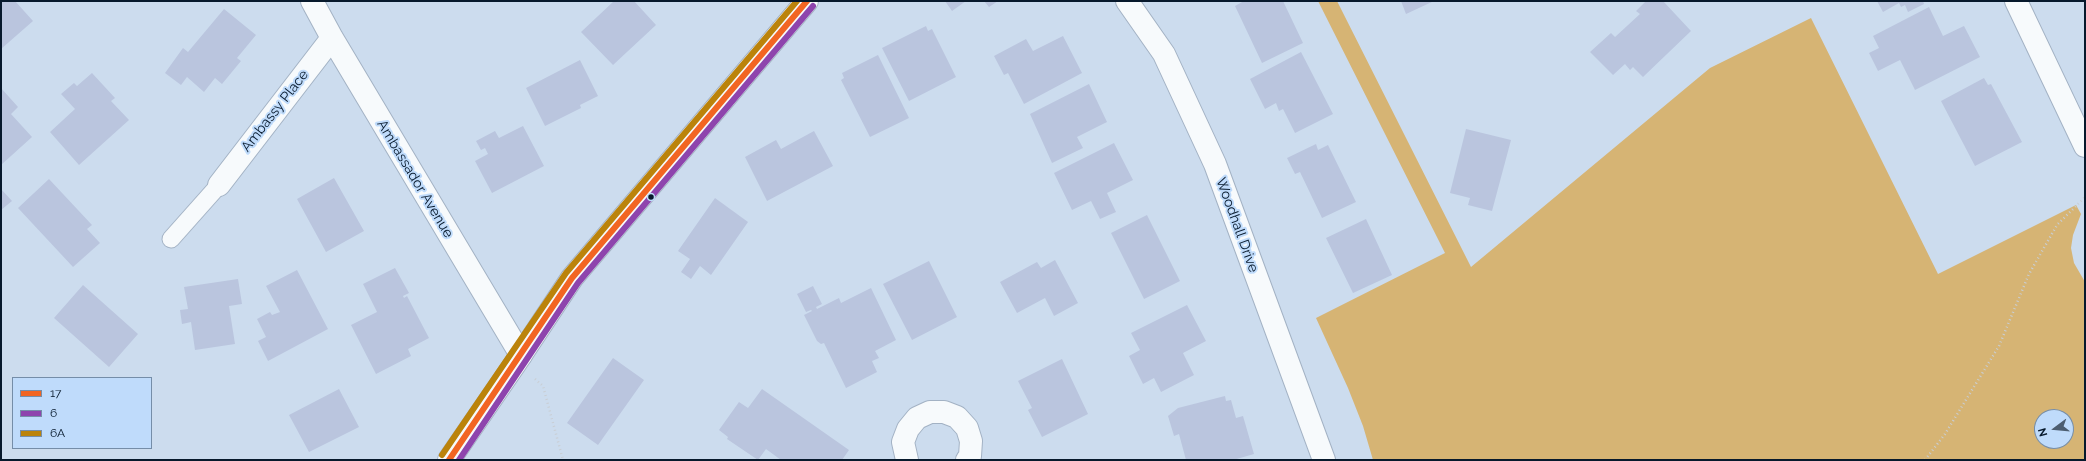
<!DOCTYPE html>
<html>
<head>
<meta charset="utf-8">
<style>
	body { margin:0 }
	#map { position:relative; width:2086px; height:461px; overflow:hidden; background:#ccdcee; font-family:Raleway,sans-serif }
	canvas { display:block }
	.frame { position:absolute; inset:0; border:2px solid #07192c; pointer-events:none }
	.legend { position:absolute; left:12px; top:377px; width:140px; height:72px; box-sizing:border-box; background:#bfdbfb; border:1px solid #758da8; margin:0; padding:5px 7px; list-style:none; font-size:12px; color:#07192c }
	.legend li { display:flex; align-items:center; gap:8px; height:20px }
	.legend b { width:20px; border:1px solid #758da8 }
	.north { position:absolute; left:2034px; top:409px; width:40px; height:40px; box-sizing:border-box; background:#bfdbfb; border:1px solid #758da8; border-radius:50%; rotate:254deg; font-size:11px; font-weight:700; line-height:16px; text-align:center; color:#07192c }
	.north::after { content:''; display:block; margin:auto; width:14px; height:18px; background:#4c5d70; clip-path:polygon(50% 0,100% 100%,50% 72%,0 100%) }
</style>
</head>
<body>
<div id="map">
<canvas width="2086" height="461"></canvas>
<div class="frame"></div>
<ul class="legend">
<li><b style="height:5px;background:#f26522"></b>17</li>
<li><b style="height:5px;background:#8e44ad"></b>6</li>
<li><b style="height:5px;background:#bb830b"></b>6A</li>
</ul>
<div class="north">N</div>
</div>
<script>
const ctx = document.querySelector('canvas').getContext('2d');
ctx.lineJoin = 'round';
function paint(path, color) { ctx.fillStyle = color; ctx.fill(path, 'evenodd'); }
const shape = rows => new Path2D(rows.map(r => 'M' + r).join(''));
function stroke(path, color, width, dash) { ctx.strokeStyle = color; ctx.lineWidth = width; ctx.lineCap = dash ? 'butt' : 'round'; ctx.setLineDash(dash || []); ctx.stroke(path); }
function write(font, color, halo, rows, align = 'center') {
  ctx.font = font + ' Raleway,sans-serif'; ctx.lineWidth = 4; ctx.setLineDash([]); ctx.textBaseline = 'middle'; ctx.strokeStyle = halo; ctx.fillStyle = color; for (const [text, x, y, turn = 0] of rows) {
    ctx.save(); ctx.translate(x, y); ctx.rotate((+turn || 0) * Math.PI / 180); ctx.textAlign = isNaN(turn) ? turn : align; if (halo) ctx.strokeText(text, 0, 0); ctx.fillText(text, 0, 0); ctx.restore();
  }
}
const green = shape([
	[1318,1,1337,1,1471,267,1710,68,1811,18,1938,274,2076,205,2081,214,2073,235,2071,248,2074,263,2085,282,2085,460,1373,460,1363,426,1348,388,1316,318,1445,253],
	[2042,417,2066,417,2066,441,2042,441]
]);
const building = shape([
	[1,1,15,1,33,21,1,49],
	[614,1,634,1,656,25,613,65,581,32],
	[945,1,966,1,952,11],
	[984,1,998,1,989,7],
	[1244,1,1283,1,1303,43,1262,63,1235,6],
	[1401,1,1434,1,1406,14],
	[1646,1,1663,1,1691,31,1643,77,1633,67,1630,70,1625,64,1613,75,1590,52,1611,33,1615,37,1640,14,1636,11],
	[1877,1,1923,1,1924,4,1908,12,1905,5,1901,7,1899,3,1883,12],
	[1929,7,1943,36,1964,26,1980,57,1915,90,1900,60,1878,71,1869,53,1879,48,1873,36],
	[224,9,256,35,237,58,241,61,222,84,215,78,204,92,187,77,181,85,165,73,183,48,188,52],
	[926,26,928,31,932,29,956,77,909,101,882,48],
	[1063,36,1082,73,1024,104,1008,73,1004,75,994,56,1026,39,1033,51],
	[1301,52,1333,114,1295,133,1283,109,1279,111,1276,103,1265,109,1250,79],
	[878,55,909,118,870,137,841,80,844,78,842,73],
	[580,60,598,96,580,105,581,108,545,126,526,88],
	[92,73,115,98,111,101,129,120,79,165,50,132,75,109,61,94,74,83,77,86],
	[1984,78,1988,85,1991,84,2022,142,1975,166,1941,101],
	[1089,84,1107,122,1077,137,1083,148,1052,163,1030,114],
	[1,88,18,107,11,114,32,137,1,165],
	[523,126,544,166,492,193,475,161,488,154,485,148,481,150,476,141,495,131,499,138],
	[1466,129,1511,140,1492,211,1468,205,1470,198,1450,193],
	[814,131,833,166,767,201,745,157,776,140,781,149],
	[1114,143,1133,180,1107,193,1116,212,1100,219,1091,201,1072,210,1054,173],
	[1316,144,1318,150,1328,145,1356,202,1322,218,1300,172,1295,174,1287,158],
	[334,178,364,231,326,252,297,199],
	[49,179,92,225,87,229,100,243,73,267,18,208],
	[1,189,12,201,1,210],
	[715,198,748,222,711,275,700,266,691,279,681,272,690,259,678,251],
	[1147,215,1180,281,1144,299,1111,233],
	[1366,219,1392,275,1353,293,1326,238],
	[1055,260,1078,303,1054,316,1045,298,1017,313,1000,282,1037,262,1041,268],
	[929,261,957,317,912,340,883,284],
	[395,268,409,293,403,296,404,298,407,296,429,338,408,349,411,356,376,374,351,325,377,312,363,284],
	[297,270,328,329,268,361,258,341,266,337,257,319,270,312,272,315,280,312,266,286],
	[238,279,242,304,229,306,235,344,195,350,191,322,182,324,180,310,188,309,184,287],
	[83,285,138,334,109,367,54,318],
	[813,286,822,304,816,307,817,309,839,298,841,303,871,288,896,340,875,351,879,358,872,361,877,372,846,388,824,343,821,344,817,341,804,315,812,311,811,310,806,312,797,294],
	[1187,305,1206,341,1183,353,1194,375,1161,392,1154,378,1143,384,1129,356,1140,350,1131,333],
	[613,358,644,380,598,445,567,423],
	[1062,359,1088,414,1042,437,1028,410,1032,408,1018,381],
	[339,389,359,427,309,452,289,415],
	[762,389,849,450,842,460,781,460,766,449,758,460,727,439,728,437,719,430,739,402,748,408],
	[1225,396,1226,401,1231,400,1236,418,1243,416,1254,454,1233,460,1186,460,1179,434,1174,436,1168,416,1178,408]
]);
const path = shape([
	[535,379,543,386,563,460],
	[1925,460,1945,434,1999,346,2029,274,2057,225,2085,197]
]);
const lane = shape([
	[171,239,219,185]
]);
const street = shape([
	[312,1,332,38,521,355],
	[1127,1,1164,54,1215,164,1324,460],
	[2016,1,2085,146],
	[219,185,332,38],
	[907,460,903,442,908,429,917,418,930,412,944,412,957,417,967,428,971,441,970,456,967,460]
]);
const secondary = shape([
	[449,460,515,364,572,278,807,1]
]);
const bus1 = shape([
	[449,460,572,278,807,1]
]);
const bus2 = shape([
	[459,460,578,283,813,6]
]);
const bus3 = shape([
	[442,455,566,273,797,1]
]);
const markers = [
	[651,197,3.5,"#07192c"]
];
const streetNames = [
	["Ambassy Place",275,111,-52],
	["Ambassador Avenue",415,179,59],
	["Woodhall Drive",1237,225,70]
];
paint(green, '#d6b474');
paint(building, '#bac5de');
stroke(lane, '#a3b2c4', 19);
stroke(street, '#a3b2c4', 24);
stroke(secondary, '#a3b2c4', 24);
stroke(path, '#c9ced4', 2.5, [1, 3]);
stroke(lane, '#f7fafc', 17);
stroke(street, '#f7fafc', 22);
stroke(secondary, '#f7fafc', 22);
stroke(bus1, '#f26522', 6);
stroke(bus2, '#8e44ad', 6);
stroke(bus3, '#bb830b', 6);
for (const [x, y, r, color] of markers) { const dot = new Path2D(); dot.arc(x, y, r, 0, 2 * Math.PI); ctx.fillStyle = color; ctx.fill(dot); stroke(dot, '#bfdbfb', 1.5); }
write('14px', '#07192c', '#bfdbfb', streetNames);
</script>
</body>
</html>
